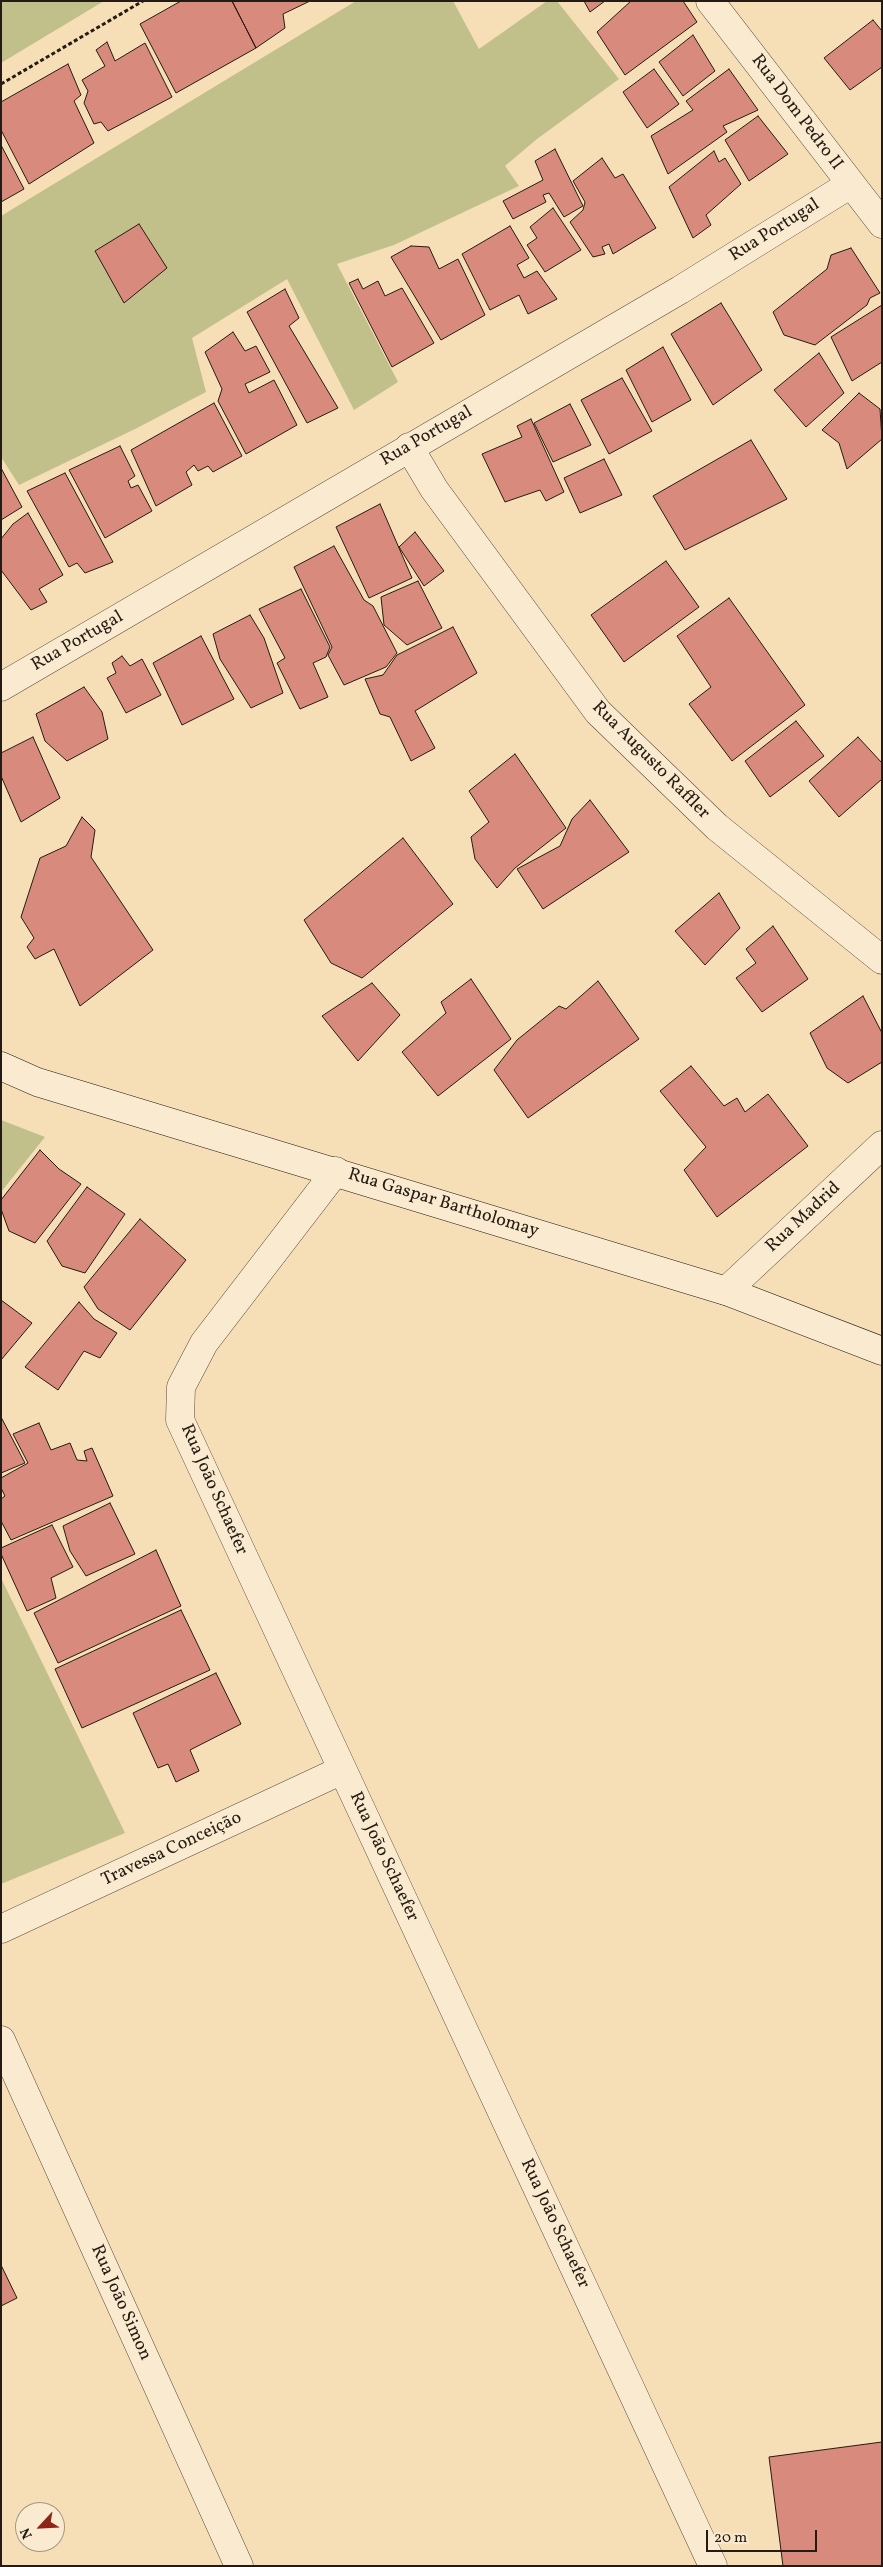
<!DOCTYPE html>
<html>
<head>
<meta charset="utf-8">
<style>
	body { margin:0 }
	#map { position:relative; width:883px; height:2567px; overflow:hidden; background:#f6deb6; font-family:Vollkorn,serif }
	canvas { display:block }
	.frame { position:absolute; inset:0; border:2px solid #251b12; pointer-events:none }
	.north { position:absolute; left:15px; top:2502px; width:50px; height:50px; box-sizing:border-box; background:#f9ead0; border:1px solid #a49784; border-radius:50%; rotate:245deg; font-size:14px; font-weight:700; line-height:20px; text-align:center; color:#251b12 }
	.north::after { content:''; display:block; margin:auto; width:18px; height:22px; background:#8f2418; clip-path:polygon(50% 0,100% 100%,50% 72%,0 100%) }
	.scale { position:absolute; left:706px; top:2530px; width:111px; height:22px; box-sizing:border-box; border:2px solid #251b12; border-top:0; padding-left:6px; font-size:15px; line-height:18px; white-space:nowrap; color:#251b12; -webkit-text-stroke:4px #f9ead0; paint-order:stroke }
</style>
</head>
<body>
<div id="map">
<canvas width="883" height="2567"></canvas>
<div class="frame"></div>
<div class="north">N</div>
<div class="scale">20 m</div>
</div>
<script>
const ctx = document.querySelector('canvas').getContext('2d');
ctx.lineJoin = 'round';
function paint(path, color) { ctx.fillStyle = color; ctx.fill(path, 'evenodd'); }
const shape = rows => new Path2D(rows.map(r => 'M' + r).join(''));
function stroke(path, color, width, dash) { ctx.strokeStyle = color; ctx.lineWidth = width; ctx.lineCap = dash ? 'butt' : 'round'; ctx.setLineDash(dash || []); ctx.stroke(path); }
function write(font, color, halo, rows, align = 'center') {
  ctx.font = font + ' Vollkorn,serif'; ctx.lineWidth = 4; ctx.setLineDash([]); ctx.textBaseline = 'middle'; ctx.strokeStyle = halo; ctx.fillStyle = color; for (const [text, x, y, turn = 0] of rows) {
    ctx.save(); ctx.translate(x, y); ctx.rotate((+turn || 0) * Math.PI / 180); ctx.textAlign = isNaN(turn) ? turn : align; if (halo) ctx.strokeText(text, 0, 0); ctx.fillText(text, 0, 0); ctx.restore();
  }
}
const green = shape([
	[1,1,104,1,1,63],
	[356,1,453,1,479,49,547,1,557,1,619,79,537,139,505,166,519,186,394,245,337,264,398,382,354,410,287,279,192,338,206,392,137,428,19,485,1,457,1,216],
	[1,1120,45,1137,1,1192],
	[1,1578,125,1833,1,1884]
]);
const building = shape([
	[181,1,232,1,256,48,176,93,140,24,181,1],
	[232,1,310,1,283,14,285,28,256,48,232,1],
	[584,1,605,1,590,12,584,1],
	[631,1,683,1,697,22,625,75,597,32,631,1],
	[873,20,882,31,882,67,850,90,824,58,873,20],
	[693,35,715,71,683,96,659,62,693,35],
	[107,42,115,61,145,43,172,97,108,131,101,122,94,124,84,103,88,91,82,80,105,66,96,50,107,42],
	[68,64,81,95,74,101,94,143,29,184,1,130,1,102,68,64],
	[654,69,679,104,647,128,623,92,654,69],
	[729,69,758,110,723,126,727,132,668,174,651,136,693,110,686,101,729,69],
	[758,116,788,154,749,181,725,140,758,116],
	[1,145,24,189,1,202,1,145],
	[555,149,583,206,564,217,549,193,543,195,546,202,513,219,503,201,543,180,535,161,555,149],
	[714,151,719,162,725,158,741,184,706,215,711,225,693,238,669,187,714,151],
	[602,158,615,178,623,174,656,228,613,254,609,244,602,247,605,254,593,257,570,222,583,210,585,202,573,181,602,158],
	[553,208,581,250,545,272,527,245,537,238,530,227,553,208],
	[139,224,167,268,124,303,95,251,139,224],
	[510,226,529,258,517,265,524,278,537,271,557,299,528,314,519,295,490,310,462,254,510,226],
	[411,246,429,247,439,269,458,259,485,315,441,340,391,257,411,246],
	[851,248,880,293,870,298,867,305,815,345,784,335,773,312,827,269,831,255,851,248],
	[358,279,363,289,378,281,385,296,402,288,434,343,392,367,349,283,358,279],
	[285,289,299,318,289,326,338,408,307,423,247,312,285,289],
	[721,303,762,370,713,405,671,334,721,303],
	[882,305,882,362,852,381,831,337,882,305],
	[233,332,245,351,256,346,270,372,245,384,249,393,274,380,297,425,246,454,218,401,222,389,205,352,233,332],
	[663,347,691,400,652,422,626,370,663,347],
	[819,353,844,393,806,427,774,390,819,353],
	[622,378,652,431,609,454,581,400,622,378],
	[859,393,880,409,882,439,847,469,839,443,822,430,859,393],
	[214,403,242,456,213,472,208,466,198,471,194,465,186,472,192,485,156,506,131,450,214,403],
	[570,404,591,445,553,462,534,423,570,404],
	[531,419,564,492,546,501,540,490,505,502,482,454,522,437,517,426,531,419],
	[751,440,787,499,685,550,653,496,751,440],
	[120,446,135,476,128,481,131,488,138,485,152,511,105,538,69,470,120,446],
	[604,459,622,495,580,513,564,478,604,459],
	[1,468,22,507,1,520,1,468],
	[65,473,113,562,85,573,77,563,69,567,27,491,65,473],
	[380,504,412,578,369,598,336,527,380,504],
	[28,513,63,575,39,589,47,602,31,610,1,570,1,539,13,524,28,513],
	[415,532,444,571,424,586,399,547,415,532],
	[334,546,364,600,373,606,397,653,386,667,344,685,328,655,332,647,294,567,334,546],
	[666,561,699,607,624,662,591,615,666,561],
	[418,581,442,628,407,645,384,625,381,597,418,581],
	[301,589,330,647,326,657,313,663,328,697,300,709,277,663,285,658,259,609,301,589],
	[729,598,805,705,732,761,689,704,711,687,677,636,729,598],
	[250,615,264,638,283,693,251,708,220,659,213,634,250,615],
	[453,627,477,673,415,711,435,748,411,761,390,717,380,714,365,679,383,675,397,655,453,627],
	[201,636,234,699,182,725,153,663,201,636],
	[122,656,130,666,142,659,161,695,126,713,107,678,116,673,112,663,122,656],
	[84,687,102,712,108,739,67,761,45,741,36,714,84,687],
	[796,721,824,756,770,797,745,761,796,721],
	[33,737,60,798,21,822,1,776,1,753,33,737],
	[858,737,882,763,882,779,839,817,809,781,858,737],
	[515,754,566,828,515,868,497,888,475,859,471,837,489,822,469,791,515,754],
	[590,800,629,852,543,909,517,869,560,846,572,819,590,800],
	[82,817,95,830,91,857,153,950,80,1006,54,949,35,959,27,947,34,938,21,917,40,858,66,846,82,817],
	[403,838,453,904,362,978,331,963,304,920,403,838],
	[719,893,740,928,705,965,675,931,719,893],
	[773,926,808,979,762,1012,736,978,756,963,746,949,773,926],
	[471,979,511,1039,438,1096,402,1052,446,1013,441,1002,471,979],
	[598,981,639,1039,528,1118,494,1070,517,1040,559,1006,566,1009,598,981],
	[372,983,400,1015,358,1061,322,1016,372,983],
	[863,996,882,1033,882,1062,848,1083,827,1068,810,1033,863,996],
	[691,1066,724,1106,737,1098,745,1112,768,1094,808,1146,717,1217,684,1170,706,1147,660,1091,691,1066],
	[40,1150,59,1169,81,1184,35,1243,9,1231,1,1209,1,1200,40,1150],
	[87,1187,125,1214,85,1273,62,1266,47,1241,87,1187],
	[140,1219,186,1260,130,1330,98,1309,84,1287,140,1219],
	[1,1300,32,1323,1,1360,1,1300],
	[79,1302,94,1319,117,1333,100,1358,84,1351,58,1390,25,1367,79,1302],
	[1,1417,25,1463,1,1473,1,1417],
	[39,1423,51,1450,70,1443,77,1460,87,1461,84,1451,92,1448,113,1496,11,1540,1,1521,1,1499,5,1496,1,1488,1,1478,28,1463,13,1434,39,1423],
	[110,1503,135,1554,86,1576,70,1551,63,1526,110,1503],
	[52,1525,73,1567,51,1578,56,1598,27,1611,1,1554,1,1548,52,1525],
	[156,1550,181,1606,58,1663,34,1613,156,1550],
	[181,1610,210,1670,82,1728,55,1669,181,1610],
	[216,1673,241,1724,190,1750,199,1771,176,1782,168,1764,158,1768,133,1713,216,1673],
	[1,2265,17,2298,1,2306,1,2265],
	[882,2442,882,2566,783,2566,769,2457,882,2442]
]);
const path = shape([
	[1,84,143,1]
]);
const minor = shape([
	[710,1,882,224],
	[409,447,434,489,598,712,717,827,882,960],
	[1,687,680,290,851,184],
	[336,1171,204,1343,181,1387,180,1420,713,2566],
	[726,1291,882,1145],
	[1,1929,342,1770],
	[1,2040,239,2566]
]);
const secondary = shape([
	[1,1066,37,1082,726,1291,882,1351]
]);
const streetNames = [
	["Rua Dom Pedro II",796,113,53],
	["Rua Portugal",775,231,-32],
	["Rua Portugal",427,437,-30],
	["Rua Portugal",78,642,-30],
	["Rua Augusto Raffler",650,761,45],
	["Rua Gaspar Bartholomay",443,1204,17],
	["Rua Madrid",804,1218,-43],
	["Rua João Schaefer",213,1490,66],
	["Travessa Conceição",172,1850,-25],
	["Rua João Schaefer",383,1857,65],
	["Rua João Schaefer",554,2224,65],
	["Rua João Simon",120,2303,66]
];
paint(green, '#c2c08a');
paint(building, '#d88b7d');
stroke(building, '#251b12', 1);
stroke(minor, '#594c3b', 29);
stroke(secondary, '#251b12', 29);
stroke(path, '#251b12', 3, [4, 2.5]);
stroke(minor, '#f9ead0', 28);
stroke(secondary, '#f9ead0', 28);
write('18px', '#251b12', '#f9ead0', streetNames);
</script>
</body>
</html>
